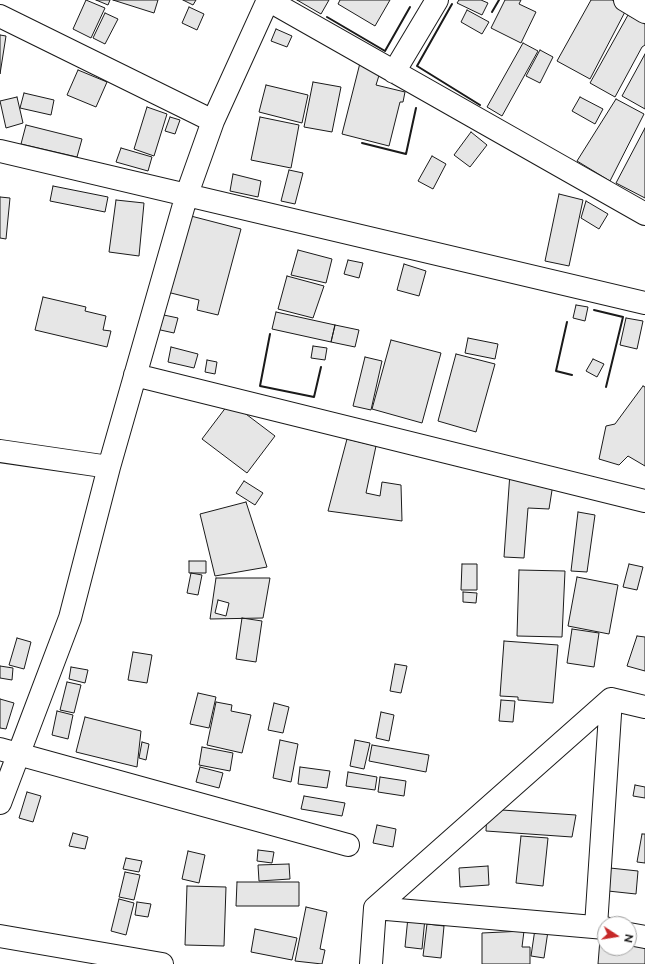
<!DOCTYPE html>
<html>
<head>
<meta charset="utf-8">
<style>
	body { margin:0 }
	#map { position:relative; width:645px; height:964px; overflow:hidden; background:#fff; font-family:Raleway,sans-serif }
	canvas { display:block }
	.north { position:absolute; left:597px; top:916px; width:40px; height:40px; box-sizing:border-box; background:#fff; border:1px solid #a3a3a3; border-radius:50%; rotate:102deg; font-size:11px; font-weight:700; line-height:16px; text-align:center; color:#1a1a1a }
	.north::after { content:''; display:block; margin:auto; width:14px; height:18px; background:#c62828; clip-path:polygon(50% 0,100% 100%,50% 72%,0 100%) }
</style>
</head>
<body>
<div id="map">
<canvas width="645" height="964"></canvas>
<div class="north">N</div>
</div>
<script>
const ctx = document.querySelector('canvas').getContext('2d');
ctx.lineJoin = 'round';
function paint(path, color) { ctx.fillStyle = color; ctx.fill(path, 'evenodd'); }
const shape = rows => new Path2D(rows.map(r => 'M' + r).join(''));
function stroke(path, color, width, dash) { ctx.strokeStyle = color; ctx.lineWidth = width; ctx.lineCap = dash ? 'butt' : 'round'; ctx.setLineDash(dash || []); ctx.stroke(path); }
const building = shape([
	[86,0,105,8,91,38,73,29,86,0],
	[96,0,110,0,108,5,96,0],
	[113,0,158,0,154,13,113,0],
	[183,0,196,0,193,5,183,0],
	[297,0,329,0,321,14,297,0],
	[340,0,390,0,375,26,338,4,340,0],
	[459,0,481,0,488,3,482,15,457,3,459,0],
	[505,0,521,0,519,4,536,12,521,43,491,28,505,0],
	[591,0,612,0,627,8,590,79,557,61,591,0],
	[189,7,204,14,197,30,182,23,189,7],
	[467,10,489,22,482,34,461,22,467,10],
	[105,13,118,19,105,44,93,38,105,13],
	[628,15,645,24,645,45,642,47,615,97,590,83,628,15],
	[276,29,292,36,287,47,271,41,276,29],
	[0,35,6,36,0,74,0,35],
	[523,43,538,51,502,116,487,107,523,43],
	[540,50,553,57,540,83,526,76,540,50],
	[645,54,645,109,622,96,645,54],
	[360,63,381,69,376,85,405,92,403,102,400,102,389,146,342,134,360,63],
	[78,70,107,82,96,107,67,95,78,70],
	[313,82,341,87,332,132,304,127,313,82],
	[266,85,308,95,302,123,259,112,266,85],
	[24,93,54,100,51,115,20,108,24,93],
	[17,97,23,123,6,128,0,101,17,97],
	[580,97,603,109,595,124,572,111,580,97],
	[616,99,644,114,610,181,577,161,616,99],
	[147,107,167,114,154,156,134,149,147,107],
	[170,117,180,120,175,134,165,131,170,117],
	[260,117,299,125,291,168,251,160,260,117],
	[26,125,82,139,77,157,21,144,26,125],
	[645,128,645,198,616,183,645,128],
	[471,132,487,145,470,167,454,155,471,132],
	[121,148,152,157,148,171,116,162,121,148],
	[432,156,446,164,433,189,418,181,432,156],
	[289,170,303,173,295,204,281,201,289,170],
	[233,174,261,181,258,197,230,191,233,174],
	[53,186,108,197,105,212,50,201,53,186],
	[559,194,583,200,569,266,545,261,559,194],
	[0,197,10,198,6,239,0,238,0,197],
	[116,200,144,203,139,256,109,252,116,200],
	[586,201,608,214,599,229,581,218,586,201],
	[187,215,241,229,218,315,197,310,199,300,167,292,187,215],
	[298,250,332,259,326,283,291,275,298,250],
	[348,260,363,263,359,278,344,274,348,260],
	[404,264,426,271,419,296,397,290,404,264],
	[287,276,324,286,313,318,278,309,287,276],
	[43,297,86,307,85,311,106,316,103,330,111,331,107,347,35,330,43,297],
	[576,305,588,307,585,321,573,318,576,305],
	[276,312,335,325,331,342,272,329,276,312],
	[159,314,178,318,174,333,156,329,159,314],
	[626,318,643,321,637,349,620,345,626,318],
	[335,325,359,330,355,347,331,342,335,325],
	[468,338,498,344,495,359,465,353,468,338],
	[391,340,441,353,422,423,372,409,391,340],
	[313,346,327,348,325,360,311,358,313,346],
	[171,347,198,354,194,368,168,362,171,347],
	[456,354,495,364,476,432,438,421,456,354],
	[365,357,382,361,371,410,353,406,365,357],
	[593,359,604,364,597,377,586,371,593,359],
	[207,360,217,362,215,374,205,372,207,360],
	[643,386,645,387,645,466,628,456,619,465,599,459,606,426,615,424,643,386],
	[230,402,275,436,247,473,202,439,230,402],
	[347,439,376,446,366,493,380,496,382,482,401,485,402,521,328,511,347,439],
	[510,473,553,484,549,509,528,508,524,558,504,557,510,473],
	[244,481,263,493,255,505,236,493,244,481],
	[246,502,267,567,215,576,200,514,246,502],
	[578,512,595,515,587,572,571,571,578,512],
	[189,561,206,561,206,573,189,573,189,561],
	[462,564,477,564,477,590,461,590,462,564],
	[629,564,643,567,637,590,623,587,629,564],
	[519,570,565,571,562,637,517,636,519,570],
	[191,573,202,575,198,595,187,593,191,573],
	[577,577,618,585,609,634,568,626,577,577],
	[216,578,270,578,263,618,210,619,216,578],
	[218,600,229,603,226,616,215,613,218,600],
	[463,592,477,593,476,603,463,602,463,592],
	[242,618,262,621,256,662,236,659,242,618],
	[572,629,599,633,594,667,567,663,572,629],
	[637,636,645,637,645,671,627,666,637,636],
	[17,638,31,642,24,669,9,665,17,638],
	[504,641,558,645,553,703,518,700,518,697,500,696,504,641],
	[133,652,152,655,147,683,128,680,133,652],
	[395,664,407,666,401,693,390,691,395,664],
	[0,666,13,668,12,680,0,678,0,666],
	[71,667,88,670,85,683,69,679,71,667],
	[67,682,81,685,74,713,60,710,67,682],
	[198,693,216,697,209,728,190,724,198,693],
	[0,699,14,703,6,729,0,728,0,699],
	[501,700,515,701,513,722,499,721,501,700],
	[216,702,232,705,231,711,251,715,242,753,207,745,216,702],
	[274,703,289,707,283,733,268,730,274,703],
	[57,711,73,715,68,739,52,735,57,711],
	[381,712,394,715,389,741,376,738,381,712],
	[85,717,141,731,137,767,76,752,85,717],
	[280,740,298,744,291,782,273,778,280,740],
	[355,740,370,743,364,769,350,766,355,740],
	[142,742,149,744,146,760,139,758,142,742],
	[372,745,429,755,426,772,369,761,372,745],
	[202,747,233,753,230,771,199,765,202,747],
	[200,767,223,773,219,788,196,782,200,767],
	[300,767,330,771,327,788,298,784,300,767],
	[348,772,377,777,375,790,346,786,348,772],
	[380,777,406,781,404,796,378,792,380,777],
	[635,785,645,787,645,798,633,796,635,785],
	[27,792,41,796,33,822,19,818,27,792],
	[304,796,345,803,342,816,301,809,304,796],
	[487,809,576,815,572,837,486,831,487,809],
	[377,825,396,829,393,847,373,843,377,825],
	[73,833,88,837,85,849,69,846,73,833],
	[642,834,645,834,645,863,637,862,642,834],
	[521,836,548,838,543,886,516,883,521,836],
	[258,850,274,852,272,863,257,861,258,850],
	[188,851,205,855,199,883,182,879,188,851],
	[126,858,142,861,139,872,123,869,126,858],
	[289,864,290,879,259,881,258,865,289,864],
	[488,866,489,885,460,887,459,868,488,866],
	[610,868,638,871,636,894,608,891,610,868],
	[125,872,140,875,134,900,119,897,125,872],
	[237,882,299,882,299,906,236,906,237,882],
	[187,886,226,887,224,946,185,945,187,886],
	[119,899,134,903,126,935,111,931,119,899],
	[137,902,151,904,148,917,135,915,137,902],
	[306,907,327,912,320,949,325,950,322,964,295,961,306,907],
	[409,907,426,908,422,949,405,947,409,907],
	[427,924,444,926,441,958,423,956,427,924],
	[255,929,297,938,292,960,251,952,255,929],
	[535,929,548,931,544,958,531,956,535,929],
	[524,931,522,947,530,947,530,964,482,964,482,933,524,931],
	[600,939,605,939,605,948,629,948,629,941,645,942,645,964,598,964,600,939]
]);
const minor = shape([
	[268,0,645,214],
	[625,0,645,12],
	[0,16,213,121],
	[394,72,437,0],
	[0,151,645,303],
	[135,375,645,501],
	[0,451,109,467],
	[611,699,645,707],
	[0,749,348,845],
	[0,803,70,618,109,467,187,194,213,121,268,0],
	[375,908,605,928],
	[596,926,611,699],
	[629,934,645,937],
	[0,936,162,964],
	[371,964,375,908,611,699]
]);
const wall = shape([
	[452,4,417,66,480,105],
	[492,12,499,0],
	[327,17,385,51,410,7],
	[362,143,406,154,416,108],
	[594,310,623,317,606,387],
	[567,322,556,371,572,375],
	[270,334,260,386,314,397,321,367]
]);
paint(building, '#e6e6e6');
stroke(building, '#1a1a1a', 1);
stroke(minor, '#1a1a1a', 24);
stroke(minor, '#fff', 22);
stroke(wall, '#1a1a1a', 2);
</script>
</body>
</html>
